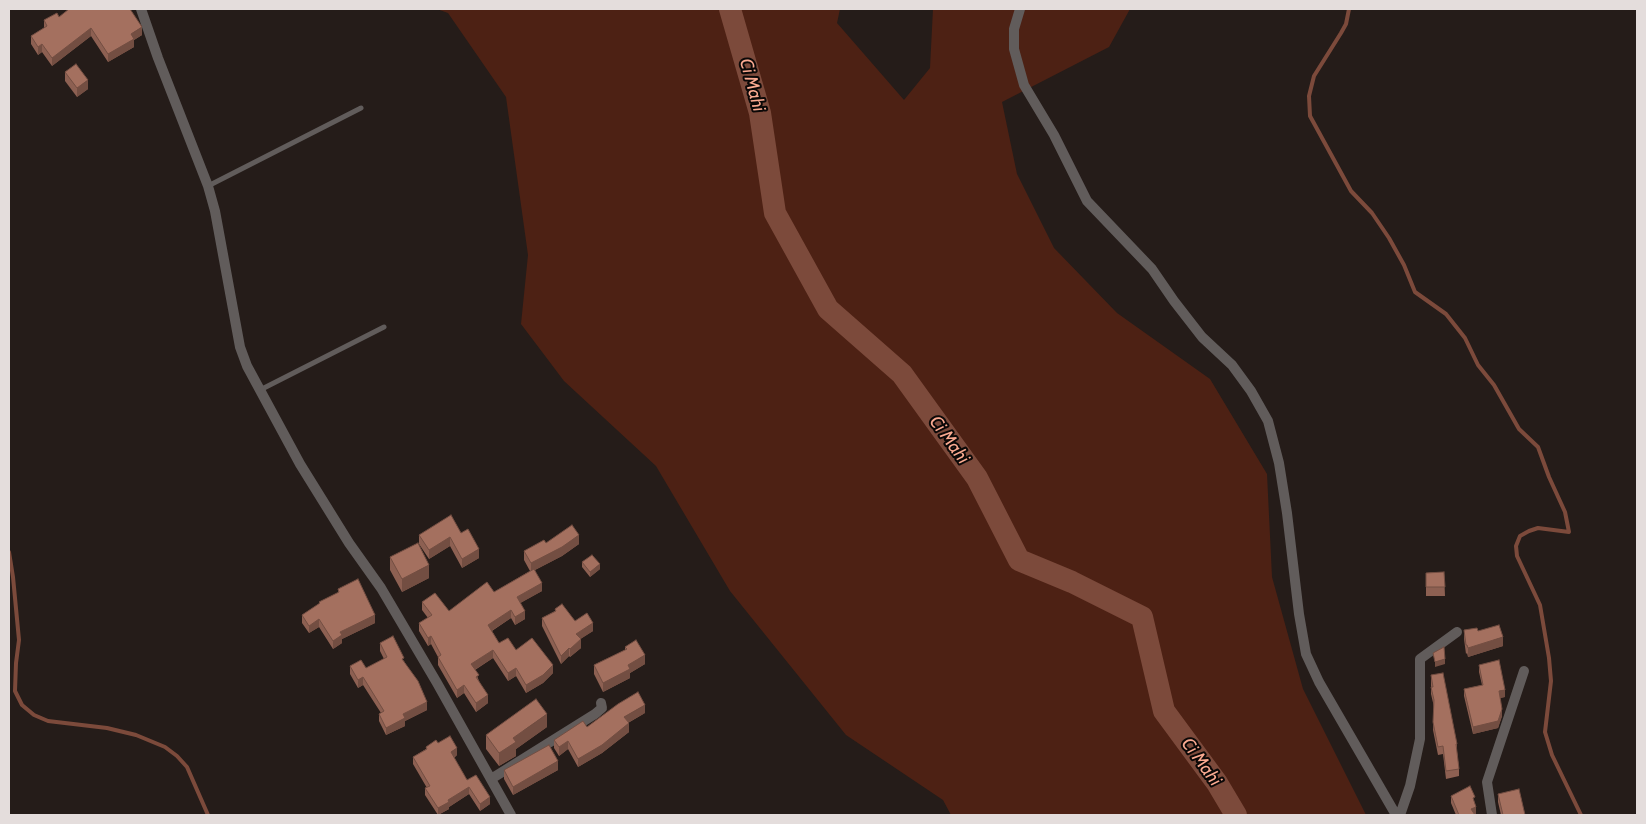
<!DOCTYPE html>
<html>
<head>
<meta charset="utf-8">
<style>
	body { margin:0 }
	#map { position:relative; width:1646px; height:824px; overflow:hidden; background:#251c19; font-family:Cabin,sans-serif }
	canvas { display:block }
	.frame { position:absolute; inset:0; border:10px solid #e4dddc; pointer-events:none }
</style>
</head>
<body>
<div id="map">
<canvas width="1646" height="824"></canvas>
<div class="frame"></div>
</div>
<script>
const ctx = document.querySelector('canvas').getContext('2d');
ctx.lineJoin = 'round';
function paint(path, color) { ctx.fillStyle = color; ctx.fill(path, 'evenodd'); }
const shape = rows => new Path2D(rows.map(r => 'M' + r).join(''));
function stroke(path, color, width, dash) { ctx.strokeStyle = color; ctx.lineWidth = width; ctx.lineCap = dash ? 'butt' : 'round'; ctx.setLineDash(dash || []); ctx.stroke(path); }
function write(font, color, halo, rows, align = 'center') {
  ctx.font = font + ' Cabin,sans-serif'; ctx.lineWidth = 4; ctx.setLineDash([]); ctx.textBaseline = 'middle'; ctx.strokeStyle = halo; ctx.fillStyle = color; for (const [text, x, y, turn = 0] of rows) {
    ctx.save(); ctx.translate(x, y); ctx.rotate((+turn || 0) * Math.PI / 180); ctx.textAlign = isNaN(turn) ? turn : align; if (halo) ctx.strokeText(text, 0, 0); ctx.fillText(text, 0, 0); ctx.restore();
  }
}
const green = shape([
	[437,9,840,9,837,23,904,100,930,68,933,9,1130,9,1109,47,1002,102,1017,174,1054,248,1117,313,1210,379,1267,474,1272,577,1303,689,1366,815,951,815,943,800,846,735,730,591,656,466,564,381,521,324,528,255,506,97,448,13]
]);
const stream = shape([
	[1349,9,1346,24,1341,33,1314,76,1309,96,1310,116,1351,191,1372,213,1389,238,1404,265,1415,292,1446,314,1465,338,1478,365,1494,385,1519,429,1538,447,1549,477,1565,512,1569,532,1538,528,1529,531,1520,536,1516,546,1517,556,1540,605,1549,658,1551,681,1545,732,1552,755,1581,815],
	[9,552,13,577,19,640,16,663,15,691,22,705,34,715,48,721,107,728,136,735,165,747,177,756,187,767,208,815]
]);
const river = shape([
	[730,9,760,113,775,213,828,309,902,374,977,478,1019,560,1072,582,1142,617,1164,711,1217,783,1236,815]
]);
const lane = shape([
	[208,186,361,108],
	[260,390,384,327]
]);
const street = shape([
	[141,9,158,58,208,186,215,211,240,347,247,366,300,464,349,543,381,588,437,683,511,815],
	[1020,9,1014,29,1014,49,1024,85,1054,135,1087,201,1152,269,1174,301,1202,337,1232,365,1251,391,1268,421,1279,463,1287,513,1299,614,1306,654,1319,682,1396,815],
	[491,779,595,714,602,708,601,703],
	[1400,815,1410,786,1420,739,1420,659,1457,632],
	[1492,815,1487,782,1524,671]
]);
const wall = shape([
	[59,17,142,35,134,40,134,47,108,62,91,36,52,66,42,52,38,55,31,44,31,36,44,28,44,20],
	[65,72,88,89,77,97,65,81],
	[461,533,479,558,462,568,450,546,429,559,419,544,419,535],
	[546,543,579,544,562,556,535,570,542,591,520,603,525,619,515,625,511,618,492,631,499,643,516,650,553,673,543,683,526,693,516,676,508,681,493,658,475,670,479,681,488,703,476,712,464,693,457,698,438,665,438,657,431,644,428,646,419,631,419,623,428,618,422,610,422,602,449,611,494,592,530,571,524,560,524,551],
	[390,557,429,578,402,592,390,570],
	[582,562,600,569,590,577,582,567],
	[1444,572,1445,596,1426,596,1426,573],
	[338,589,375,623,342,639,342,643,333,649,319,627,309,633,302,623,302,615,319,604,319,602,338,593],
	[555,609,593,631,580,639,581,648,570,657,569,656,561,664,542,626,542,618,555,611],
	[1464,630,1478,631,1503,646,1468,657,1467,653,1466,654,1464,639],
	[380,643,404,661,427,710,405,721,405,726,386,735,379,721,379,714,381,713,363,685,358,688,350,674,350,666,366,668,384,659,380,651],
	[625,647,645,664,630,673,630,678,603,692,594,674,594,665,625,650],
	[1479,665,1505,697,1500,698,1502,716,1498,728,1473,734,1464,696,1464,689,1482,685,1479,672],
	[1431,675,1457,744,1457,751,1459,769,1459,776,1446,779,1443,754,1438,755,1433,730,1434,707,1431,694],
	[645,713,628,723,629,732,602,753,578,767,568,749,559,756,554,748,554,740,587,727],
	[547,727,516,749,516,756,499,766,486,749,486,735],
	[438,743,457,755,454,758,467,780,490,804,480,811,469,794,449,807,449,809,438,815,425,795,425,788,427,788,413,764,413,757,426,749,426,747],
	[504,770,558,770,513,795,504,779],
	[1498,794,1525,815,1501,815,1498,802],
	[1451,796,1475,804,1476,814,1475,815,1456,815,1451,803]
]);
const shadedWall = shape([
	[142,27,142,35,134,40,134,47,108,62,108,54,131,34],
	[91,28,91,36,52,66,52,58],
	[42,44,42,52,38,55,38,47],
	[88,80,88,89,77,97,77,88],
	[579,535,579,544,562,556,531,572,531,563],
	[450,537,450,546,429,559,429,550],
	[479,549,479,558,462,568,462,559],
	[600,564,600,569,590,577,590,572],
	[429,565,429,578,402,592,402,579],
	[542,583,542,591,517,605,517,597],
	[511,610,511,618,488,633,488,625],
	[525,611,525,619,515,625,515,617],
	[375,615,375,623,342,639,342,643,333,649,333,641,340,632],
	[319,619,319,627,309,633,309,626],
	[593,623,593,631,576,642,576,634],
	[431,636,431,644,428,646,428,638],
	[1503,637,1503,646,1468,657,1468,648],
	[581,639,581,648,570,657,570,649],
	[569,648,569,656,561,664,561,656],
	[493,650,493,658,471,672,471,664],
	[645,655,645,664,630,673,630,678,603,692,603,683,628,665],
	[1445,659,1445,664,1435,667,1435,662],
	[553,665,553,673,543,683,526,693,526,685],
	[516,668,516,676,508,681,508,673],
	[363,677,363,685,358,688,358,680],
	[464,685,464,693,457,698,457,690],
	[1505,690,1505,697,1499,698,1499,691],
	[488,695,488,703,476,712,476,703],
	[427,702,427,710,405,721,405,726,386,735,386,728,403,714],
	[645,705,645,713,624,725,624,717],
	[1502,709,1502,716,1498,728,1473,734,1473,727],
	[547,714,547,727,516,749,516,756,499,766,499,753,513,738],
	[629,723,629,732,602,753,578,767,578,759],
	[568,741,568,749,559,756,559,747],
	[457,748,457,755,451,759,451,752],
	[558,761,558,770,513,795,513,787],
	[469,787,469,794,449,807,449,809,438,815,438,808,448,800],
	[490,797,490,804,480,811,480,804],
	[1476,807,1476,814,1474,815,1471,809]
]);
const building = shape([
	[69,9,130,9,142,27,131,34,134,39,108,54,91,28,52,58,42,44,38,47,31,36,47,26,44,20,57,13,59,17,69,9],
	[76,64,88,80,77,88,65,72,76,64],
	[451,515,461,533,468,529,479,549,462,559,450,537,429,550,419,535,451,515],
	[572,525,579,535,562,547,531,563,524,551,544,540,546,543,572,525],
	[418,543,429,565,402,579,390,557,418,543],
	[592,555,600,564,590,572,582,562,592,555],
	[534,569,542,583,517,597,525,611,515,617,511,610,488,625,499,643,508,638,516,650,532,638,553,665,543,675,526,685,516,668,508,673,493,650,471,664,479,675,476,677,488,695,476,703,464,685,457,690,438,657,441,655,431,636,428,638,419,623,432,615,422,602,435,593,449,611,487,582,494,592,534,569],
	[1444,572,1445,587,1426,587,1426,573,1444,572],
	[358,579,375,615,340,632,342,635,333,641,319,619,309,626,302,615,320,603,319,602,339,592,338,589,358,579],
	[562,604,575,621,587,613,593,623,576,634,581,639,570,649,569,648,561,656,542,618,556,611,555,609,562,604],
	[1499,625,1503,637,1468,648,1467,645,1466,645,1464,630,1477,628,1478,631,1499,625],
	[393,636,404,658,402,659,418,681,427,702,403,714,405,718,386,728,379,714,384,711,363,677,358,680,350,666,361,660,366,668,387,657,380,643,393,636],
	[636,640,645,655,628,665,630,669,603,683,594,665,627,649,625,647,636,640],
	[1444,647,1445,659,1435,662,1433,653,1444,647],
	[1499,660,1505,690,1499,691,1502,709,1498,721,1473,727,1464,689,1483,685,1479,665,1499,660],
	[1443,673,1457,744,1456,744,1459,769,1446,771,1443,746,1438,747,1433,722,1434,700,1431,687,1433,687,1431,675,1443,673],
	[638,692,645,705,624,717,629,723,602,745,578,759,568,741,559,747,554,740,583,721,587,727,618,704,638,692],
	[536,699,547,714,513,738,516,742,499,753,486,735,536,699],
	[450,736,457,748,451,752,467,780,476,775,490,797,480,804,469,787,448,800,449,802,438,808,425,788,430,786,413,757,427,749,426,747,436,740,438,743,450,736],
	[549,745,558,761,513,787,504,770,549,745],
	[1470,786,1475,797,1473,798,1476,807,1471,809,1475,815,1459,815,1451,796,1470,786],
	[1519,789,1525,815,1503,815,1498,794,1519,789]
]);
const waterNames = [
	["Ci Mahi",752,85,75],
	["Ci Mahi",949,440,54],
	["Ci Mahi",1201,762,54]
];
paint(green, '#4d2114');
stroke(stream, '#7c4a3b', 4);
stroke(river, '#7c4a3b', 22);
stroke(lane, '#615c5b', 5);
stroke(street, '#615c5b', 10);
paint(wall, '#8d6052');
paint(shadedWall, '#734e42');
paint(building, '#a4705f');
stroke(building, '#734e42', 1);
write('italic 18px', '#fbaa91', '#0b0807', waterNames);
</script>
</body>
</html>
